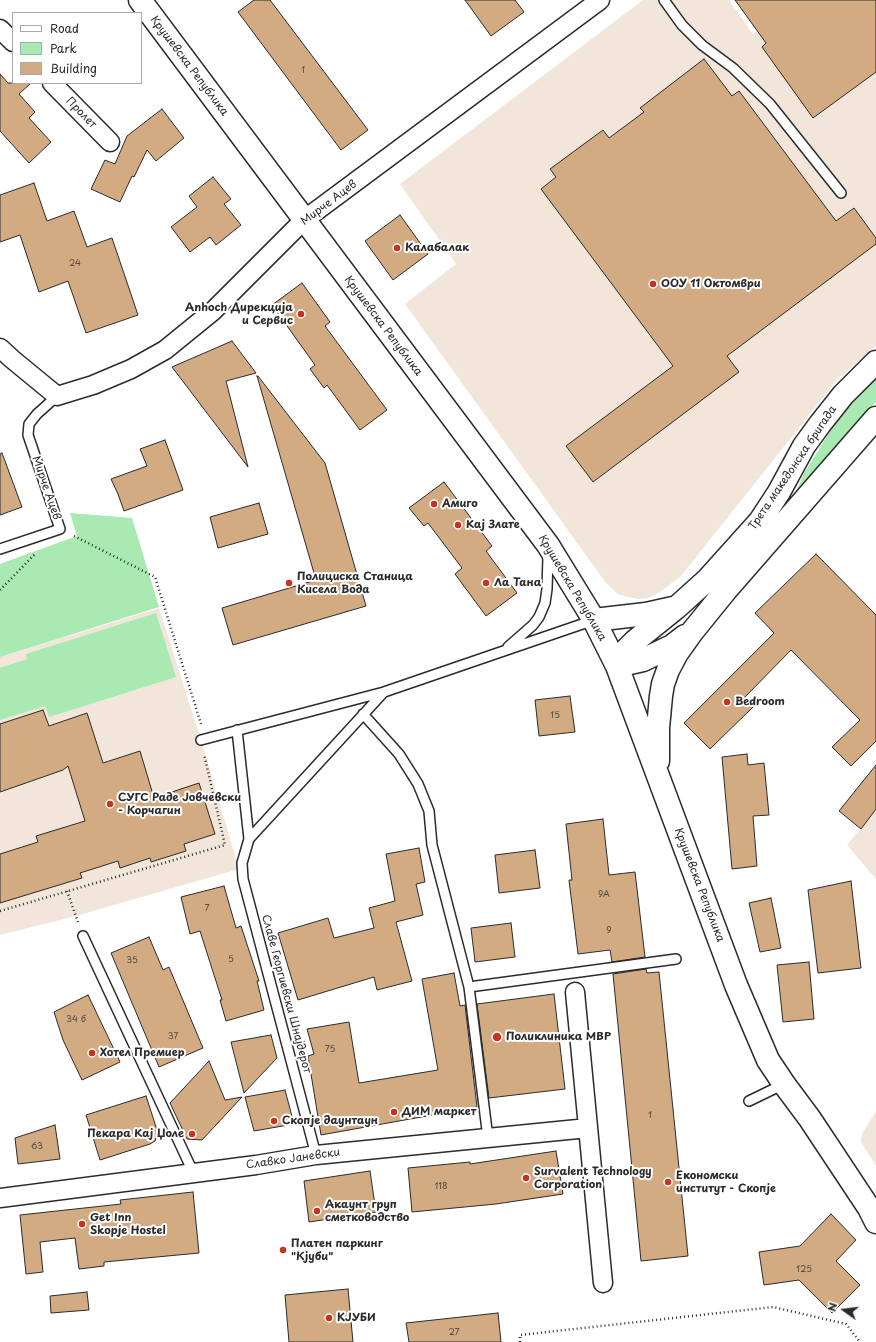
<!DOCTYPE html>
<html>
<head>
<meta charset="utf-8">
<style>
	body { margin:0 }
	#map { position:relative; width:876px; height:1342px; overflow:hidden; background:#fff; font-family:"Playpen Sans",sans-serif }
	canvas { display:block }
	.legend { position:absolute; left:12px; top:12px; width:130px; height:72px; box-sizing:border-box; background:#fff; border:1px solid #aaa; margin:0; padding:5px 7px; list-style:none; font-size:12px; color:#2b2b2b }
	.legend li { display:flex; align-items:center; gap:8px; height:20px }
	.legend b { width:20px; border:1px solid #aaa }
	.north { position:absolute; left:824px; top:1290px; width:40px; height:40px; -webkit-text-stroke:3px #fff; paint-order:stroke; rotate:284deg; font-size:11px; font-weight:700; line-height:16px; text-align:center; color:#2b2b2b }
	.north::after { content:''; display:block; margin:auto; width:14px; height:18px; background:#2b2b2b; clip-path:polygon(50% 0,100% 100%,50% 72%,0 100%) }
</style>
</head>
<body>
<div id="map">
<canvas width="876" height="1342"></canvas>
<ul class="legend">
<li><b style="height:5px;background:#fff"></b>Road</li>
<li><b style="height:11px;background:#a9eab3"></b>Park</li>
<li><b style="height:11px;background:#d2ab83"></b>Building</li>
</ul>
<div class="north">N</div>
</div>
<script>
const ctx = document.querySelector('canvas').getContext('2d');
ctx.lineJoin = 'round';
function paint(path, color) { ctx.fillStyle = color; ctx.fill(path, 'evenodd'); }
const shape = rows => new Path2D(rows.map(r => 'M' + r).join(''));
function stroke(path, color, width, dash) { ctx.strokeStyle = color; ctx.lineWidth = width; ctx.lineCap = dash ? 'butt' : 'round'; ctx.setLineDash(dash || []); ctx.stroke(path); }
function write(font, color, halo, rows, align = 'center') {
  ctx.font = font + ' "Playpen Sans",sans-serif'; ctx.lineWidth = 4; ctx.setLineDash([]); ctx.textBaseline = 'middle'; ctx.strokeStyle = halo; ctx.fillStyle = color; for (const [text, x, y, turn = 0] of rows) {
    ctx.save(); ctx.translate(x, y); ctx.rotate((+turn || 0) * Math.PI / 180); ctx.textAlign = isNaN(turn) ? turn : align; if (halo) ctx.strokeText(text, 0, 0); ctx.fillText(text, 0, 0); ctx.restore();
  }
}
const built = shape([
	[643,0,729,0,753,34,800,0,876,0,876,346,837,380,681,576,660,592,649,598,639,599,627,597,618,594,606,583,405,304,456,264,400,184],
	[159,608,201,740,239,869,76,916,0,935,0,657],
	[876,809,876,879,847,845],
	[876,1111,876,1166,861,1142,862,1134]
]);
const green = shape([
	[876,377,876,402,797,490,803,475,832,428,852,402],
	[70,513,132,518,159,607,0,657,0,564,77,536],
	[156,613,176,677,49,717,45,706,0,720,0,668,27,659,26,654]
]);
const building = shape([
	[254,0,270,0,368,130,341,150,238,12,254,0],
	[465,0,515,0,524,12,491,36,465,0],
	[735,0,876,0,876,72,813,118,762,47,766,43,735,0],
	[704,59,732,96,739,91,836,221,854,208,876,238,876,244,727,356,739,372,593,482,566,446,673,366,541,189,556,177,550,169,603,130,609,138,644,112,640,108,704,59],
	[0,74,8,83,31,83,19,94,35,112,29,118,51,142,29,163,0,131,0,74],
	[162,109,184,138,156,161,147,150,134,177,132,176,120,202,91,189,105,160,115,164,127,136,162,109],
	[213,177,231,199,224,204,241,225,216,245,210,237,190,252,171,227,197,207,189,196,213,177],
	[34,183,47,221,74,211,87,247,112,238,138,315,86,333,68,281,39,292,20,235,0,242,0,195,34,183],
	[400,215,428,254,393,280,365,241,400,215],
	[302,283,330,322,325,326,387,410,360,430,327,385,324,388,310,369,315,365,272,305,302,283],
	[232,341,256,373,226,381,248,467,172,367,232,341],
	[257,376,258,376,325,463,366,606,233,645,222,608,316,580,257,376],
	[165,440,183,490,124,511,118,494,111,479,147,466,140,449,165,440],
	[2,453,22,507,0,515,0,454,2,453],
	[444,482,492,546,486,551,517,593,486,616,455,574,462,568,428,523,424,526,409,508,444,482],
	[259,503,268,534,218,548,210,517,259,503],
	[816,554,876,615,876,741,851,766,832,747,860,720,791,650,744,698,753,707,710,749,684,723,774,633,755,613,816,554],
	[570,696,575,732,539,736,535,700,570,696],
	[43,710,49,726,87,713,103,763,140,751,154,798,199,783,215,834,184,844,186,851,151,862,150,858,120,868,118,861,80,873,82,878,0,903,0,854,38,842,36,836,85,821,68,766,63,770,0,792,0,724,43,710],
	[747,754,748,765,764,763,769,815,753,816,757,866,732,869,722,757,747,754],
	[876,765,876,809,861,829,839,811,876,765],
	[603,819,609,875,635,872,645,957,612,962,610,950,578,954,569,880,572,880,566,824,603,819],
	[419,848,425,882,416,884,423,915,396,922,412,981,377,990,374,977,298,1000,278,933,328,918,334,938,374,928,369,908,395,901,386,854,419,848],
	[535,850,540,888,499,893,495,855,535,850],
	[851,881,861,968,818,973,808,890,851,881],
	[224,886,236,928,241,926,259,981,257,981,264,1010,226,1021,220,1000,222,1000,200,931,190,934,181,897,224,886],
	[771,898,781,948,760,952,749,903,771,898],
	[511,923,515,957,475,962,471,928,511,923],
	[149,937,163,970,169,967,203,1048,159,1067,111,953,149,937],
	[809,962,814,1019,783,1022,777,965,809,962],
	[646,969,647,973,659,972,688,1256,641,1261,613,974,646,969],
	[454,973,460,1006,465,1005,477,1107,321,1135,308,1056,314,1054,307,1029,349,1022,359,1083,438,1070,422,979,454,973],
	[554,994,565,1089,489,1098,477,1004,554,994],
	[88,995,120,1062,82,1080,63,1040,54,1012,88,995],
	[271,1035,277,1058,244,1093,231,1042,271,1035],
	[209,1061,225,1100,242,1097,202,1140,187,1139,170,1103,209,1061],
	[285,1090,294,1124,254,1131,245,1097,285,1090],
	[146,1096,158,1133,155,1141,150,1144,100,1160,86,1115,146,1096],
	[55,1125,60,1159,18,1164,15,1138,55,1125],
	[556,1151,563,1194,496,1204,412,1212,408,1168,470,1162,470,1164,556,1151],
	[370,1171,376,1212,309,1222,304,1181,370,1171],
	[193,1192,199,1253,104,1262,104,1266,79,1269,75,1238,40,1242,43,1272,26,1274,20,1215,121,1204,120,1200,193,1192],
	[831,1214,856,1240,836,1261,860,1285,832,1313,799,1280,764,1285,759,1252,800,1246,831,1214],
	[348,1289,353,1342,289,1342,285,1295,348,1289],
	[87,1292,89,1310,51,1313,50,1296,87,1292],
	[498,1313,501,1342,409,1342,406,1323,498,1313]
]);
const path = shape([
	[74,536,155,577,201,724],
	[0,590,35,554],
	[67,891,78,922],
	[0,911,225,845,204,754],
	[520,1342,520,1335,773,1307,846,1324,860,1342]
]);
const lane = shape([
	[664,0,682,25,702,45,733,68,770,104,841,193],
	[0,549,60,529,28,435,29,424,37,414,57,396],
	[508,647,533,625,539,617,545,603,547,589,548,557],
	[363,714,399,754,418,784,429,811,432,845,469,987,676,959],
	[237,730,249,839,242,863,243,879,316,1155],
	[201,740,384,692,594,620],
	[249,839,383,693],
	[83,936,193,1172],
	[469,987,488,1138],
	[749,1101,784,1084]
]);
const street = shape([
	[0,29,13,42],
	[52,83,110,142],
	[0,348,12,359,57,396,93,385,131,369,165,350,213,311,304,220,600,0],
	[575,992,603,1283],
	[0,1198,256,1165,316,1155,588,1128]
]);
const secondary = shape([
	[140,0,548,545,594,620,617,666,736,985,768,1060,784,1084,810,1119,869,1208,876,1222],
	[594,620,646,614,673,608],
	[617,666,627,649,635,641,676,608,707,580,760,521,779,492,804,446,820,424,843,395,876,362],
	[617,666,643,660,672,646,685,636],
	[658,761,658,728,661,696,663,684,668,670,677,653,692,632,726,590,876,418]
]);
const markers = [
	[397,248,4,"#c8321e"],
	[653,284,4,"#c8321e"],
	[301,314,4,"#c8321e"],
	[434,504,4,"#c8321e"],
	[458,525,4,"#c8321e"],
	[289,583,4,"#c8321e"],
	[486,583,4,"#c8321e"],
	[727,702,4,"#c8321e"],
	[110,804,4,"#c8321e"],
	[497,1037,5,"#c8321e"],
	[92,1053,4,"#c8321e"],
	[394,1112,4,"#c8321e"],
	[274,1121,4,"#c8321e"],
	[192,1134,4,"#c8321e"],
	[526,1178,4,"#c8321e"],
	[668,1182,4,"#c8321e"],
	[317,1211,4,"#c8321e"],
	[82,1224,4,"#c8321e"],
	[283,1250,4,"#c8321e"],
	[329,1318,4,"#c8321e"]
];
const numberNames = [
	["1",303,71],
	["24",75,264],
	["15",555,716],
	["9А",604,895],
	["7",207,909],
	["9",609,931],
	["5",231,960],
	["35",132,961],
	["34 б",76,1020],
	["37",173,1037],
	["75",330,1050],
	["1",650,1116],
	["63",37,1147],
	["118",441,1187],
	["125",804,1270],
	["27",454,1333]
];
const streetNames = [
	["Крушевска Република",189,66,53],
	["Пролет",81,113,46],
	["Мирче Ацев",329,203,-37],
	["Крушевска Република",383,326,53],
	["Трета македонска бригада",793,468,-56],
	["Мирче Ацев",46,488,71],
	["Крушевска Република",572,588,59],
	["Крушевска Република",699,885,69],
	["Славе Георгиевски Шнајдерот",286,994,75],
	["Славко Јаневски",293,1159,-8]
];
const poiNames = [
	["Калабалак",405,248],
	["ООУ 11 Октомври",661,284],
	["Anhoch Дирекција",293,308,"right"],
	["и Сервис",293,321,"right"],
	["Амиго",442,504],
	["Кај Злате",466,525],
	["Полициска Станица",297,577],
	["Кисела Вода",297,590],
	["Ла Тана",494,583],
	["Bedroom",735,702],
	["СУГС Раде Јовчевски",118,798],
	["- Корчагин",118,811],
	["Поликлиника МВР",506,1037],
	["Хотел Премиер",100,1053],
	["ДИМ маркет",402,1112],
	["Скопје даунтаун",282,1121],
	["Пекара Кај Џоле",184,1134,"right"],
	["Survalent Technology",534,1172],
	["Corporation",534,1185],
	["Економски",676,1176],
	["институт - Скопје",676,1189],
	["Акаунт груп",325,1205],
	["сметководство",325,1218],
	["Get Inn",90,1218],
	["Skopje Hostel",90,1231],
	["Платен паркинг",291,1244],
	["\"Кјуби\"",291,1257],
	["КЈУБИ",337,1318]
];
paint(built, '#f2e6da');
paint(green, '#a9eab3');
paint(building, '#d2ab83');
stroke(building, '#2b2b2b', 1);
stroke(lane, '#2b2b2b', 12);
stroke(street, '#2b2b2b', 21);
stroke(secondary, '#2b2b2b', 25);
stroke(path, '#2b2b2b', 2.5, [1, 3]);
stroke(lane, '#fff', 9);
stroke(street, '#fff', 18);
stroke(secondary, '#fff', 22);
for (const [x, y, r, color] of markers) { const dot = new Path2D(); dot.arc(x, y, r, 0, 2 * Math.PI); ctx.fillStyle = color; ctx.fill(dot); stroke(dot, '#fff', 1.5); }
write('9px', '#554b41', null, numberNames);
write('11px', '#2b2b2b', '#fff', streetNames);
write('bold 11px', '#2b2b2b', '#fff', poiNames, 'left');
</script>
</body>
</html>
